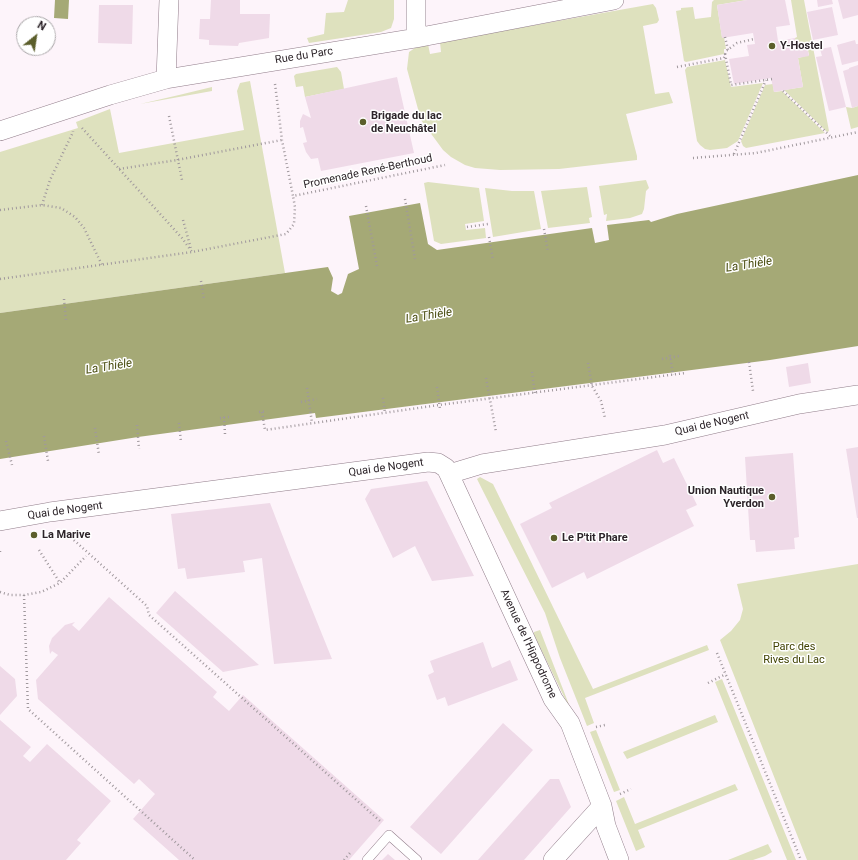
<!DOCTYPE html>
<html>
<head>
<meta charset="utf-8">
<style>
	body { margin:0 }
	#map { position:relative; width:858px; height:860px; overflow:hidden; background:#fdf4fa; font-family:Roboto,sans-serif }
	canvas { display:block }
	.north { position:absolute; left:16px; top:16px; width:40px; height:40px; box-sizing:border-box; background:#fff; border:1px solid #aba8aa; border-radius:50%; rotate:30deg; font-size:11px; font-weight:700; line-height:16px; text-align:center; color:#2d252a }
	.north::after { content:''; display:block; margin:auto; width:14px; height:18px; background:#5b5e2b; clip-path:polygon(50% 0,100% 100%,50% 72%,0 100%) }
</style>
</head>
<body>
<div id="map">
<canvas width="858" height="860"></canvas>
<div class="north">N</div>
</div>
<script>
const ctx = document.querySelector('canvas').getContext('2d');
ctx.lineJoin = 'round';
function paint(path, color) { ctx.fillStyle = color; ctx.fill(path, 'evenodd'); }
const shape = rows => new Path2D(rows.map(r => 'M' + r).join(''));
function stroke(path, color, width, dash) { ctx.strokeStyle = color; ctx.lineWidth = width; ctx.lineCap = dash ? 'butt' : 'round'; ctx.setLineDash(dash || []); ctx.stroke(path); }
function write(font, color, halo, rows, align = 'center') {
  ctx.font = font + ' Roboto,sans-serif'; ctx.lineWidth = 3; ctx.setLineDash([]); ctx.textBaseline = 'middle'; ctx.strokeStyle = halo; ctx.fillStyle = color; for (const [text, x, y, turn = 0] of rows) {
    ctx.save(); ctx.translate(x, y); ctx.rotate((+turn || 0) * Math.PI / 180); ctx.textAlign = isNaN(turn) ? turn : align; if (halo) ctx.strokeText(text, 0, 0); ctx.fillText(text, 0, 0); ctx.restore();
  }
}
const green = shape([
	[348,0,394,0,394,19,391,28,381,32,309,43,307,38,324,34,326,13,344,12],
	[714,0,747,0,717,5,722,37,724,37,726,49,724,49,724,54,686,62,684,61,676,11,681,10,681,8,693,7,695,19,711,17,712,2],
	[791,0,804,0,829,131,827,132,784,90,803,87,798,58,809,55,807,46,796,48,795,38,797,37],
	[653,4,656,8,659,20,657,23,643,26,655,94,669,92,673,103,626,114,637,156,637,160,559,169,500,170,475,168,465,165,451,157,443,150,421,120,407,69,409,52,418,46,428,44,430,54,441,52,440,42],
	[725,60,731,87,763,83,738,141,727,148,710,150,705,149,700,145,697,141,685,70,687,67],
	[337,67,341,72,344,89,305,97,303,86,296,87,294,76,296,74],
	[250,81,285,273,0,313,0,152,78,128,76,122,110,109,119,153,244,130,237,91,240,83],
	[773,84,774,92,782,91,825,133,746,148,743,146,741,141,765,85],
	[212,87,212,91,140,104,179,95],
	[858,106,858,127,851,129,846,107,852,108],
	[646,180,649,188,646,191,644,209,642,214,630,218,606,221,607,214,604,215,599,186],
	[428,182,479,188,484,221,465,224,466,230,485,228,486,238,441,244,434,241,424,183],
	[587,187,592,217,589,218,590,223,548,228,541,191],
	[485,188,512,191,534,191,541,229,493,237],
	[480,477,493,484,593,689,707,645,709,650,585,698,594,723,587,726,560,658,545,613,484,493,477,479],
	[858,564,858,860,807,860,720,640,731,631,740,620,743,609,737,584],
	[540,630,573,715,534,635,534,632],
	[722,679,796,860,787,860,715,682],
	[715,715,718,722,627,759,623,752],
	[596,730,620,790,614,792,590,732],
	[735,784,738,790,638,830,645,847,636,851,616,801,624,797,635,824],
	[768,844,772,852,765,856,753,860,728,860]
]);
const water = shape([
	[55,0,69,0,68,19,54,18],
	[858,175,858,346,770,360,316,418,315,413,138,437,0,459,0,313,328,267,333,278,331,291,338,295,342,293,348,274,359,269,349,216,420,203,428,244,437,250,592,228,595,243,609,240,607,225,649,220,651,222,677,214]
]);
const building = shape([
	[211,0,240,0,240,14,270,14,269,38,239,43,238,46,209,45,209,40,199,39,200,19,210,19],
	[747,0,785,0,790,25,776,27,778,41,795,38,796,48,807,46,809,56,798,58,803,87,774,92,771,78,734,84,729,59,749,56,747,45,755,44,753,33,722,38,717,5],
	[817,0,832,0,833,4,818,7],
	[838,0,858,0,858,15,843,19],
	[99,5,133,5,132,44,98,43],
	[832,7,838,35,813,40,807,12],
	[855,40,856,44,858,44,858,61,842,65,837,45],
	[831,47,846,107,829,111,816,57,822,56,820,49],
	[858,65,858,106,852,108,843,71,849,69,849,68],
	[397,77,414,153,321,171,318,158,311,159,306,152,303,143,307,142,303,127,300,128,300,121,303,114,311,118,305,97],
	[808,363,811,383,789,387,786,367],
	[858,447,858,518,857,518,846,449],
	[657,450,663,463,674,458,697,505,686,510,694,526,587,579,584,572,552,588,520,524,552,508,549,503],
	[793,453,799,537,794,538,795,549,756,552,755,540,750,540,745,457],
	[427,481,474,576,432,581,415,546,393,558,365,499,371,489],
	[270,503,290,555,332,659,274,664,262,558,243,561,245,572,187,579,185,568,178,569,171,514],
	[175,591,259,665,223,672,156,613],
	[109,597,217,692,213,697,229,711,243,695,384,820,349,860,179,860,133,819,155,794,139,779,134,784,38,699,36,680,58,655,52,651,50,654,49,646,52,638,65,625,75,622,72,625,79,631],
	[483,642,492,668,510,660,518,680,448,706,445,697,437,700,428,675,434,672,430,661],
	[0,666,15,679,17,696,0,715],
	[0,720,31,747,23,756,30,762,47,744,111,801,77,840,81,843,66,860,0,860],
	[503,723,533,750,441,854,410,827],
	[550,779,559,779,571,807,524,860,478,860],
	[388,854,395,860,382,860]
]);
const path = shape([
	[725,37,728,50],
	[725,54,731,85,772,79],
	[677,67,724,58,726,51,737,43,754,39],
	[275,84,282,140,293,196,445,165],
	[783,91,831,137],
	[169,116,182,180],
	[82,128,182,238,192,252],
	[734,154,766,80],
	[693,158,756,153,858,132],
	[119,169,177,160,282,140],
	[405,199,415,259],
	[42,205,50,180,73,132,73,131],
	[366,206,377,266],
	[0,210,42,205,61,208,75,217,84,228,102,265],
	[183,220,191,249],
	[467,227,488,224],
	[544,229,548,252],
	[489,237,493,260],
	[0,279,192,252,286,234,294,224,295,207,293,196],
	[201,281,204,299],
	[64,299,66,320],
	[670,355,673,375],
	[662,359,679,356],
	[749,362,753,391],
	[588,363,592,386,601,401,605,418],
	[532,372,535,394],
	[486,378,496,432],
	[437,387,440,409],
	[307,388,312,423],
	[383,398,385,413],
	[301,402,317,399],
	[259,412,267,411],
	[262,412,265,430,439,405,685,373],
	[224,417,225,434],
	[220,418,229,417],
	[179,423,181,442],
	[137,425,139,449],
	[95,428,99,455],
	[44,436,48,461],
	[6,441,12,465],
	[65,532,147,606,149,615,380,821],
	[39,550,60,583],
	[0,552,0,551],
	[0,592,10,595,24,595,41,592,60,583,86,556],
	[24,595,28,709,195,860],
	[717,653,801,860],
	[708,683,726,674],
	[596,727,605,725],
	[620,794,631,789],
	[344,860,350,853]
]);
const lane = shape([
	[367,860,389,835,417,860]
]);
const street = shape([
	[416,38,416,0],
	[166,79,169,0],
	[0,131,110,95,166,79,416,38,614,0],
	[449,474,482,464,665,435,799,404,858,395],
	[0,521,50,512,428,462,438,463,446,468,449,474,553,699,570,723,602,806,606,826,619,860],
	[553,860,602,806]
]);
const markers = [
	[772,46,4,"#5b5e2b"],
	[363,122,4,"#5b5e2b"],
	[772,497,4,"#5b5e2b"],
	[34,535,4,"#5b5e2b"],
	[554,538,4,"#5b5e2b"]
];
const poiNames = [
	["Y-Hostel",780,46],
	["Brigade du lac",371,116],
	["de Neuchâtel",371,129],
	["Union Nautique",764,491,"right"],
	["Yverdon",764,504,"right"],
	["La Marive",42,535],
	["Le P'tit Phare",562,538]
];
const streetNames = [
	["Rue du Parc",304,56,-9],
	["Promenade René-Berthoud",368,172,-12],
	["Quai de Nogent",712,424,-13],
	["Quai de Nogent",386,468,-8],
	["Quai de Nogent",65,511,-8],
	["Avenue de l'Hippodrome",528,644,65]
];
const parkNames = [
	["Parc des",794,647],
	["Rives du Lac",794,660]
];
const waterNames = [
	["La Thièle",749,265,-9],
	["La Thièle",429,316,-9],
	["La Thièle",109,367,-9]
];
paint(green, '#dee1be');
paint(water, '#a5a976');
paint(building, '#efdae8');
stroke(lane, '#917d8a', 10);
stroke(street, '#917d8a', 20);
stroke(path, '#a0989d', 2.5, [1, 3]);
stroke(lane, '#fff', 9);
stroke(street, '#fff', 19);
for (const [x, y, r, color] of markers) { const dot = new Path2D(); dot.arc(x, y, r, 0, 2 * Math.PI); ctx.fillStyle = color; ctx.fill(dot); stroke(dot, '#fff', 1.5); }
write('bold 11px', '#2d252a', '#fff', poiNames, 'left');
write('11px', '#2d252a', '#fff', streetNames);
write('11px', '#414303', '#fff', parkNames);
write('italic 12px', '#4a4d10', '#fff', waterNames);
</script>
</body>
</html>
